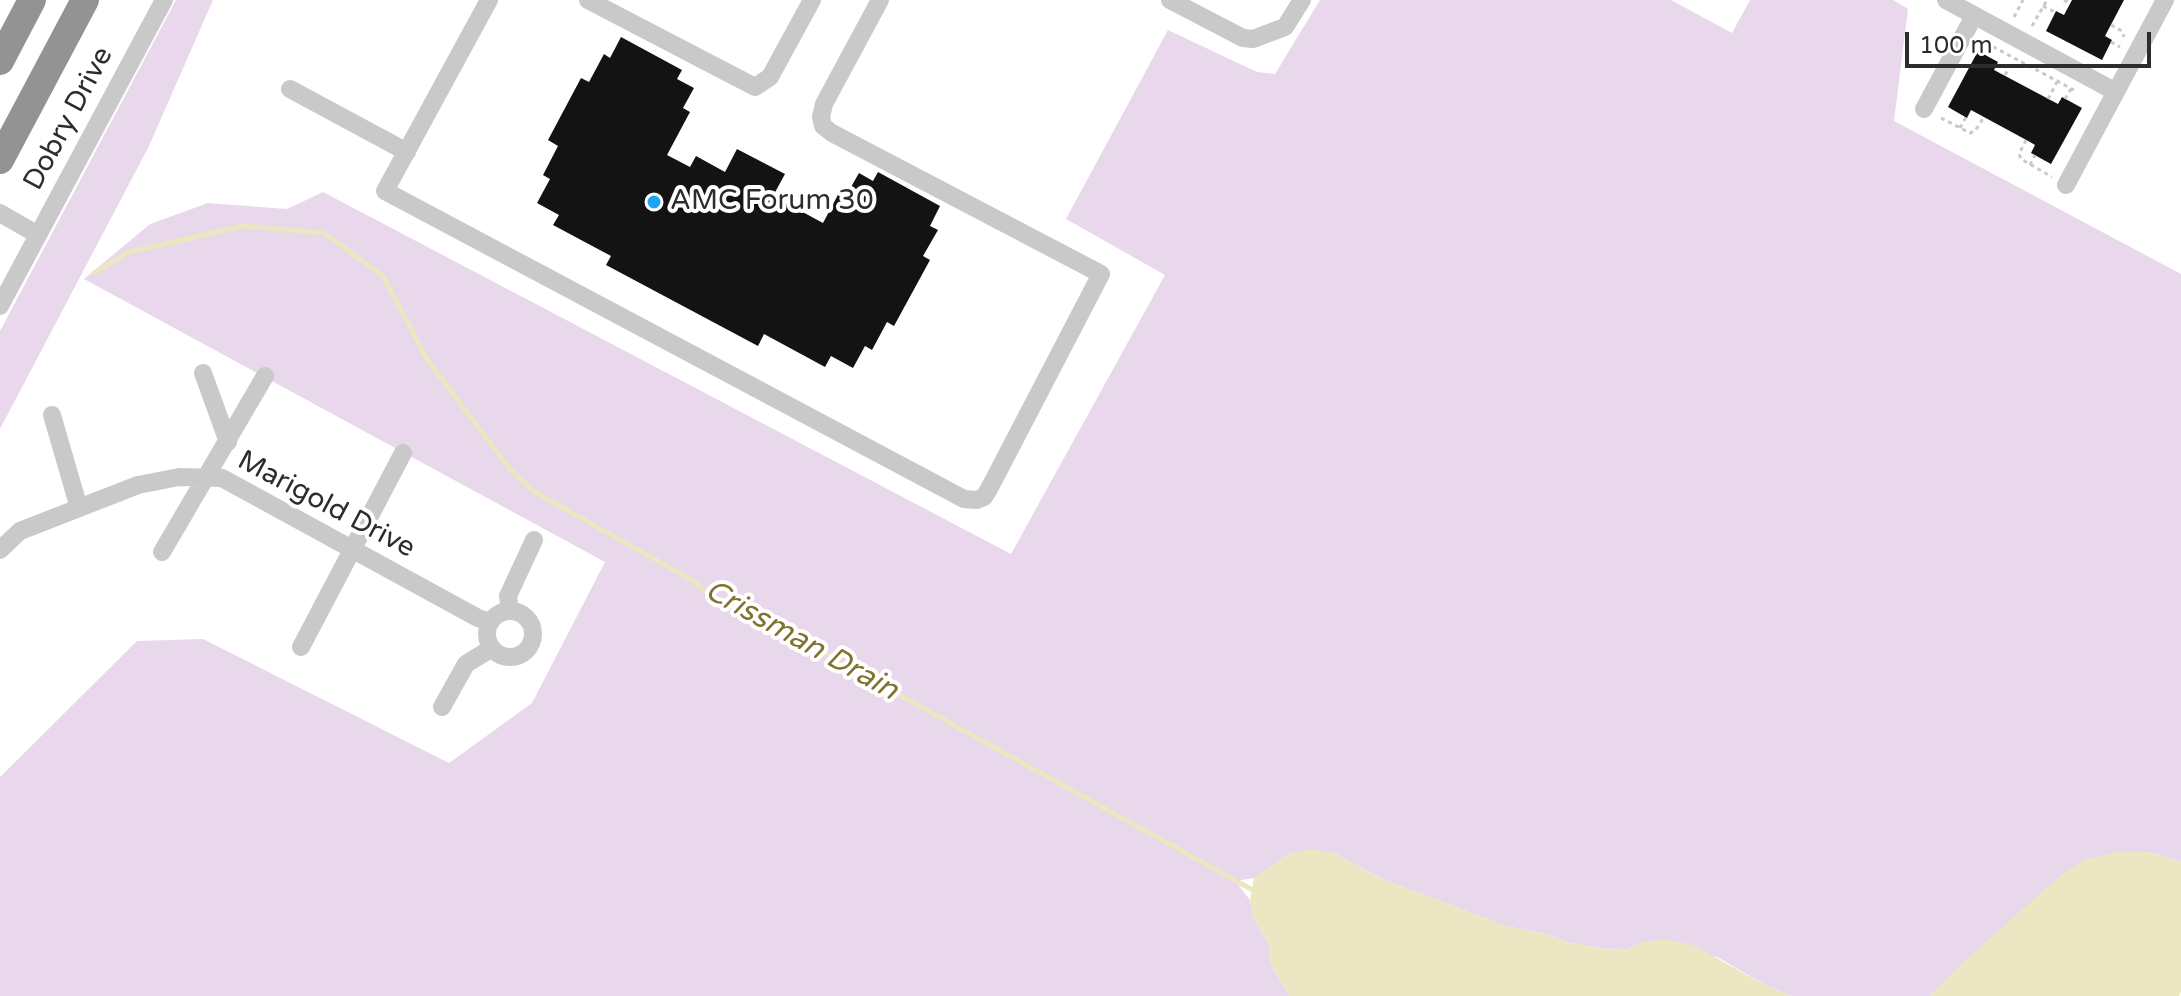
<!DOCTYPE html>
<html>
<head>
<meta charset="utf-8">
<style>
	body { margin:0 }
	#map { position:relative; width:2181px; height:996px; overflow:hidden; background:#fff; font-family:"Varela Round",sans-serif }
	canvas { display:block }
	.scale { position:absolute; left:1905px; top:32px; width:246px; height:36px; box-sizing:border-box; border:4px solid #2c2c2c; border-top:0; padding-left:10px; font-size:24px; line-height:28px; white-space:nowrap; color:#2c2c2c; -webkit-text-stroke:6px #fff; paint-order:stroke }
</style>
</head>
<body>
<div id="map">
<canvas width="2181" height="996"></canvas>
<div class="scale">100 m</div>
</div>
<script>
const ctx = document.querySelector('canvas').getContext('2d');
ctx.lineJoin = 'round';
function paint(path, color) { ctx.fillStyle = color; ctx.fill(path, 'evenodd'); }
const shape = rows => new Path2D(rows.map(r => 'M' + r).join(''));
function stroke(path, color, width, dash) { ctx.strokeStyle = color; ctx.lineWidth = width; ctx.lineCap = dash ? 'butt' : 'round'; ctx.setLineDash(dash || []); ctx.stroke(path); }
function write(font, color, halo, rows, align = 'center') {
  ctx.font = font + ' "Varela Round",sans-serif'; ctx.lineWidth = 8; ctx.setLineDash([]); ctx.textBaseline = 'middle'; ctx.strokeStyle = halo; ctx.fillStyle = color; for (const [text, x, y, turn = 0] of rows) {
    ctx.save(); ctx.translate(x, y); ctx.rotate((+turn || 0) * Math.PI / 180); ctx.textAlign = isNaN(turn) ? turn : align; if (halo) ctx.strokeText(text, 0, 0); ctx.fillText(text, 0, 0); ctx.restore();
  }
}
const green = shape([
	[176,0,213,0,149,146,0,429,0,331],
	[1320,0,1671,0,1732,33,1750,0,1893,0,1908,9,1894,121,2181,274,2181,862,2149,852,2003,928,1930,996,1792,996,1765,985,1717,957,1643,942,1624,950,1601,948,1571,943,1543,933,1505,926,1382,879,1332,852,1290,853,1254,878,1235,881,1250,900,1253,917,1269,944,1270,962,1289,996,0,996,0,777,137,641,203,639,449,763,532,703,605,562,84,279,150,224,208,203,287,209,323,192,1011,554,1165,275,1066,219,1168,30,1257,72,1275,74]
]);
const water = shape([
	[1310,849,1332,852,1382,879,1505,926,1543,933,1571,943,1601,948,1624,950,1643,942,1665,939,1693,945,1765,985,1792,996,1289,996,1270,962,1269,944,1253,917,1250,900,1254,878,1290,853],
	[2119,851,2149,852,2181,862,2181,992,2179,996,1930,996,1969,957,2062,874,2085,860]
]);
const stream = shape([
	[94,273,129,252,243,226,324,233,383,276,428,361,510,469,533,491,690,579,722,604,751,613,1258,893]
]);
const building = shape([
	[2072,0,2124,0,2105,36,2112,40,2102,60,2046,31,2056,11,2064,15],
	[621,37,682,70,677,79,694,88,683,108,690,112,667,155,690,167,696,156,725,172,737,149,785,174,773,196,823,223,840,191,847,194,859,173,873,181,878,172,940,206,930,226,938,230,923,256,930,260,894,326,887,322,872,350,865,346,853,368,831,356,825,367,764,334,758,346,606,265,611,256,553,225,559,215,537,203,550,179,543,175,558,146,548,140,581,78,589,82,604,54,610,58],
	[1978,51,1998,62,1994,70,2058,104,2062,97,2082,108,2051,164,2031,153,2035,145,2030,142,1971,110,1967,118,1948,107]
]);
const path = shape([
	[2064,0,2070,3],
	[2043,6,2055,12],
	[2014,17,2023,0],
	[2111,25,2122,31,2124,37],
	[2032,26,2047,0],
	[2111,42,2120,47],
	[1986,43,2074,90],
	[2005,75,2013,61],
	[2048,99,2057,82],
	[2065,99,2071,89],
	[1941,118,1970,133,1975,131,1984,117],
	[1960,128,1966,117],
	[2026,140,2019,154,2021,159,2052,177],
	[2030,165,2035,155]
]);
const minor = shape([
	[489,0,385,191,964,499,977,500,984,497,989,489,1101,274,832,133,823,126,821,117,824,104,880,0],
	[588,0,755,87,770,77,812,0],
	[1170,0,1243,38,1253,39,1285,27,1302,0],
	[1946,0,2116,92],
	[290,89,407,152],
	[1924,109,1974,16],
	[2066,185,2165,0],
	[0,213,38,235],
	[0,306,164,0],
	[203,373,228,442],
	[52,415,79,508],
	[0,550,20,531,138,485,179,477,222,478,478,618,490,622],
	[162,552,265,376],
	'487 634a23 23 0 1 1 46 0a23 23 0 1 1-46 0Z',
	[510,611,508,596,534,540],
	[301,647,403,453],
	[442,707,466,664,492,648]
]);
const highway = shape([
	[0,61,32,0],
	[0,160,85,0]
]);
const markers = [
	[654,202,8,"#1ea4f3"]
];
const streetNames = [
	["Dobry Drive",69,119,-62],
	["Marigold Drive",326,505,28]
];
const poiNames = [
	["AMC Forum 30",670,202]
];
const waterNames = [
	["Crissman Drain",801,641,29]
];
paint(green, '#e9d8eb');
paint(water, '#ede6c2');
stroke(stream, '#ede6c2', 5);
paint(building, '#131313');
stroke(path, '#c9c9c9', 3, [4, 4]);
stroke(minor, '#c9c9c9', 18);
stroke(highway, '#939393', 28);
for (const [x, y, r, color] of markers) { const dot = new Path2D(); dot.arc(x, y, r, 0, 2 * Math.PI); ctx.fillStyle = color; ctx.fill(dot); stroke(dot, '#fff', 3); }
write('28px', '#2c2c2c', '#fff', streetNames);
write('28px', '#2c2c2c', '#fff', poiNames, 'left');
write('italic 30px', '#80722f', '#fff', waterNames);
</script>
</body>
</html>
